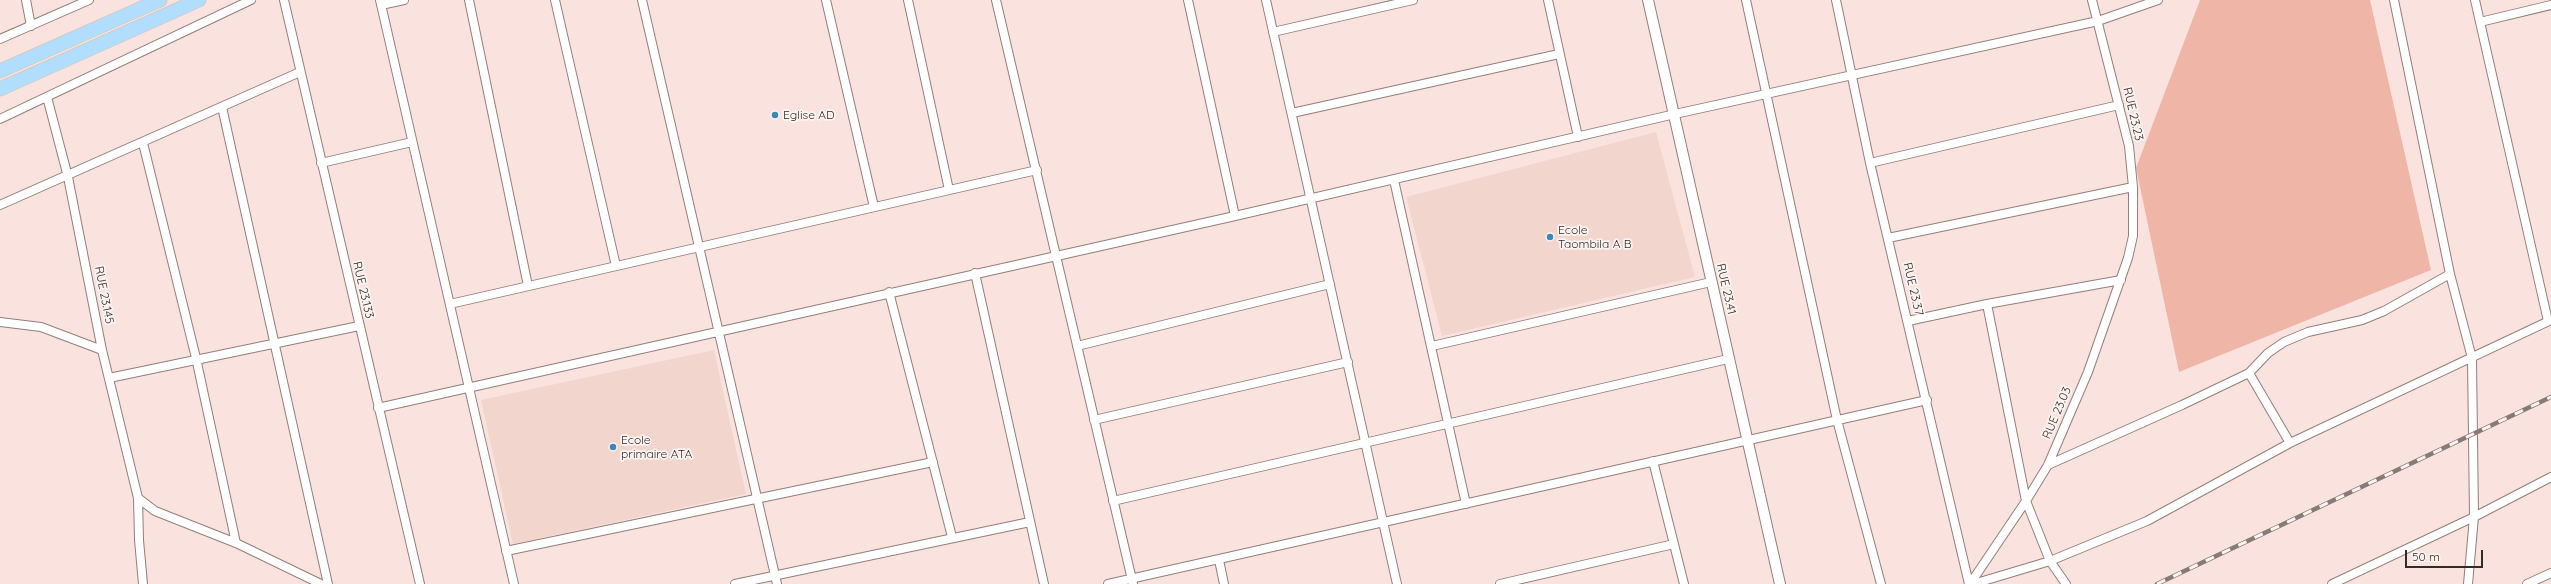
<!DOCTYPE html>
<html>
<head>
<meta charset="utf-8">
<style>
	body { margin:0 }
	#map { position:relative; width:2551px; height:584px; overflow:hidden; background:#fae3de; font-family:Quicksand,sans-serif }
	canvas { display:block }
	.scale { position:absolute; left:2405px; top:550px; width:78px; height:18px; box-sizing:border-box; border:2px solid #332b29; border-top:0; padding-left:5px; font-size:12px; line-height:14px; white-space:nowrap; color:#332b29; -webkit-text-stroke:3px #fdf4f2; paint-order:stroke }
</style>
</head>
<body>
<div id="map">
<canvas width="2551" height="584"></canvas>
<div class="scale">50 m</div>
</div>
<script>
const ctx = document.querySelector('canvas').getContext('2d');
ctx.lineJoin = 'round';
function paint(path, color) { ctx.fillStyle = color; ctx.fill(path, 'evenodd'); }
const shape = rows => new Path2D(rows.map(r => 'M' + r).join(''));
function stroke(path, color, width, dash) { ctx.strokeStyle = color; ctx.lineWidth = width; ctx.lineCap = dash ? 'butt' : 'round'; ctx.setLineDash(dash || []); ctx.stroke(path); }
function write(font, color, halo, rows, align = 'center') {
  ctx.font = font + ' Quicksand,sans-serif'; ctx.lineWidth = 3.5; ctx.setLineDash([]); ctx.textBaseline = 'middle'; ctx.strokeStyle = halo; ctx.fillStyle = color; for (const [text, x, y, turn = 0] of rows) {
    ctx.save(); ctx.translate(x, y); ctx.rotate((+turn || 0) * Math.PI / 180); ctx.textAlign = isNaN(turn) ? turn : align; if (halo) ctx.strokeText(text, 0, 0); ctx.fillText(text, 0, 0); ctx.restore();
  }
}
const built = shape([
	[1656,132,1695,277,1442,336,1406,197],
	[714,350,746,494,513,544,481,400]
]);
const green = shape([
	[2200,0,2370,0,2431,270,2179,372,2136,168]
]);
const minor = shape([
	[26,0,31,26],
	[284,0,420,584],
	[380,0,514,584],
	[469,0,528,286],
	[555,0,616,266],
	[642,0,777,584],
	[826,0,874,207],
	[908,0,949,190],
	[996,0,1133,584],
	[1188,0,1235,216],
	[1266,0,1397,584],
	[1548,0,1578,137],
	[1746,0,1837,420,1881,584],
	[1836,0,1870,163,1969,584],
	[2394,0,2450,274,2472,358,2474,517,2468,584],
	[2475,0,2548,321],
	[381,5,404,0],
	[2480,22,2551,5],
	[1273,32,1413,0],
	[0,39,89,0],
	[47,97,68,177,102,350,138,498,139,540,143,584],
	[222,107,328,584],
	[1292,113,1559,54],
	[0,119,251,0],
	[143,143,196,358,236,543],
	[321,163,412,142],
	[1870,163,2119,105],
	[1394,180,1466,504],
	[0,205,300,72],
	[1888,238,2133,187],
	[975,273,1044,584],
	[889,292,952,537],
	[450,304,1037,170],
	[1987,304,2026,501,2050,561,2066,584],
	[1908,321,1987,304,2121,280],
	[0,322,41,327,102,350],
	[1077,346,1330,284],
	[1432,346,1711,282],
	[2249,373,2290,443],
	[109,378,359,326],
	[378,408,1235,216,1675,114,2098,21,2158,0],
	[1094,420,1348,362],
	[1653,461,1684,584],
	[2048,465,2182,405,2249,373,2268,353,2284,342,2308,332,2362,320,2384,311,2450,274],
	[138,498,155,511,236,543,321,584],
	[1113,501,1728,359],
	[506,551,933,462],
	[1219,560,1224,584],
	[735,584,1030,522],
	[1108,584,1927,400],
	[1500,584,1674,544],
	[1970,584,2026,501,2048,465,2088,372,2128,258,2133,236,2133,187,2129,146,2092,0],
	[1973,584,2050,561,2147,521,2290,443,2551,320],
	[2332,584,2474,517,2551,477],
	[2527,584,2551,573]
]);
const tertiary = shape([
	[1648,0,1780,584]
]);
const primary = shape([
	[0,71,160,0],
	[0,89,199,0]
]);
const rail = shape([
	[2157,584,2551,397]
]);
const markers = [
	[775,115,4,"#3a87ba"],
	[1550,237,4,"#3a87ba"],
	[613,447,4,"#3a87ba"]
];
const streetNames = [
	["RUE 23.23",2133,114,77],
	["RUE 23.41",1726,289,77],
	["RUE 23.37",1913,289,77],
	["RUE 23.133",363,290,77],
	["RUE 23.145",104,295,79],
	["RUE 23.03",2057,413,-67]
];
const poiNames = [
	["Eglise AD",783,115],
	["Ecole",1558,230],
	["Taombila A B",1558,244],
	["Ecole",621,440],
	["primaire ATA",621,454]
];
paint(built, '#f2d5cd');
paint(green, '#efb6a7');
stroke(minor, '#937f7a', 10);
stroke(tertiary, '#937f7a', 12);
stroke(primary, '#cecccc', 15);
stroke(minor, '#fff', 8);
stroke(tertiary, '#fff', 10);
stroke(primary, '#b1defe', 13);
stroke(rail, '#887a76', 4.5);
stroke(rail, '#fdf4f2', 3, [9]);
for (const [x, y, r, color] of markers) { const dot = new Path2D(); dot.arc(x, y, r, 0, 2 * Math.PI); ctx.fillStyle = color; ctx.fill(dot); stroke(dot, '#fdf4f2', 1.5); }
write('12px', '#332b29', '#fdf4f2', streetNames);
write('12px', '#332b29', '#fdf4f2', poiNames, 'left');
</script>
</body>
</html>
